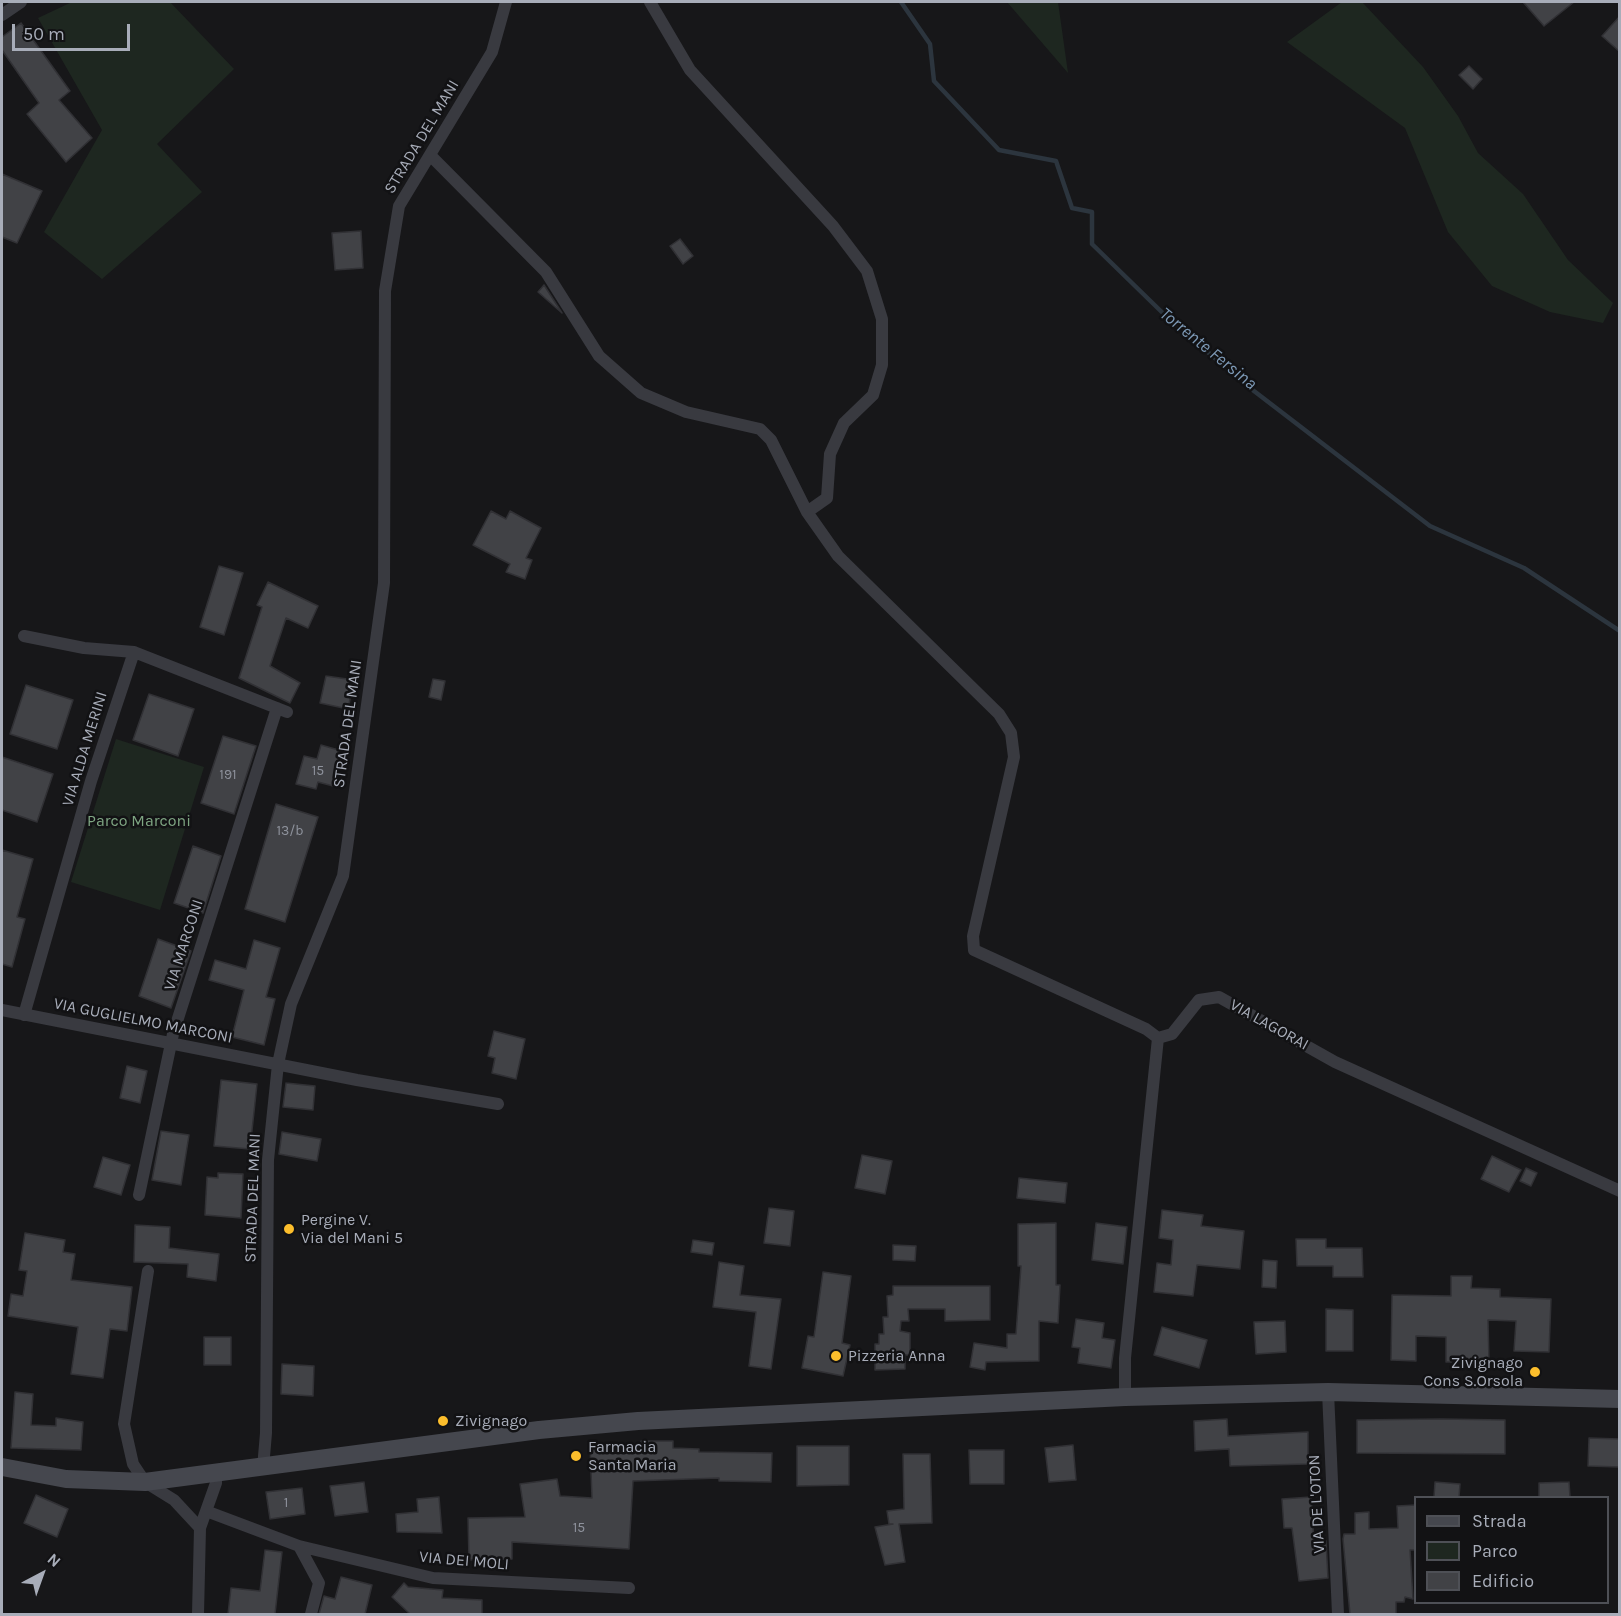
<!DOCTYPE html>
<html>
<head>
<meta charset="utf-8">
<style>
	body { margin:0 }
	#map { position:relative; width:1621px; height:1616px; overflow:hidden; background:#171719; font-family:Karla,sans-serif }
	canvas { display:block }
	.frame { position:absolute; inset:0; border:3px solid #a8adb9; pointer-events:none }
	.legend { position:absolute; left:1414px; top:1496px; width:195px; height:108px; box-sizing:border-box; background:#121214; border:2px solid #4e5056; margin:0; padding:8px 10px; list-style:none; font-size:18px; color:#a8adb9 }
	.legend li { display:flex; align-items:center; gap:12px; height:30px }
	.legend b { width:30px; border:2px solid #4e5056 }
	.north { position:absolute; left:12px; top:1544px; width:60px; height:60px; -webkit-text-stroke:4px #121214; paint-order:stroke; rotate:41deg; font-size:16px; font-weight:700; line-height:24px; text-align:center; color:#a8adb9 }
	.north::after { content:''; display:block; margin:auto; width:21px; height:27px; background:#a8adb9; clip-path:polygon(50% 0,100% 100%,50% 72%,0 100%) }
	.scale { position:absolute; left:12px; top:24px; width:118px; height:27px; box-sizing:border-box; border:3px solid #a8adb9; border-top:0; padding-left:8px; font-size:18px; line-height:21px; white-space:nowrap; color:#a8adb9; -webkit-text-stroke:4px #121214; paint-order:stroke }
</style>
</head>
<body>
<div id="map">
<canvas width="1621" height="1616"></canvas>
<div class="frame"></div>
<ul class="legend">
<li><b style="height:8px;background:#45474e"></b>Strada</li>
<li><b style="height:16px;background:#1e2720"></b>Parco</li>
<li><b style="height:16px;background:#414246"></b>Edificio</li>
</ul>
<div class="north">N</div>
<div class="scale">50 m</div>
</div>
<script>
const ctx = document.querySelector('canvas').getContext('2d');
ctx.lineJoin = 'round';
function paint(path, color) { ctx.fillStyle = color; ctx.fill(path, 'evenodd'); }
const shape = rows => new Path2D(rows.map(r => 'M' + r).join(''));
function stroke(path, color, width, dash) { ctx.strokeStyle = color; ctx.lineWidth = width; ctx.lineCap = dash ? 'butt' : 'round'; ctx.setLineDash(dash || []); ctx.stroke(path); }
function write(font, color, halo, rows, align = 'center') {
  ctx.font = font + ' Karla,sans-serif'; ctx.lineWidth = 5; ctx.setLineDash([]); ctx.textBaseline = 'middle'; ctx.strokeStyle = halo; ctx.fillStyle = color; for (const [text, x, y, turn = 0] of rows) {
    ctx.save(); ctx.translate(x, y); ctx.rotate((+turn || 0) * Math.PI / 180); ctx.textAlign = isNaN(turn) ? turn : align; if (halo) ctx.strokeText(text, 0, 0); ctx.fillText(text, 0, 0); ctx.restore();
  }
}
const green = shape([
	[72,2,170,2,234,69,157,144,202,192,102,279,44,232,102,130,38,18],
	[1007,2,1058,2,1068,73],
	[1342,2,1362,2,1423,67,1458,116,1478,153,1523,194,1568,260,1613,303,1603,323,1550,312,1492,286,1448,232,1405,128,1287,42],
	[116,739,204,767,160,910,71,882]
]);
const stream = shape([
	[901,2,930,44,934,81,999,150,1056,161,1072,208,1092,212,1092,244,1172,322,1254,391,1430,526,1524,568,1620,631]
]);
const building = shape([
	[1523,2,1574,2,1544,26,1523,2],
	[1620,16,1620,52,1602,36,1620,16],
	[21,23,70,91,59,100,92,138,66,162,27,114,39,103,2,50,2,37,21,23],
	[1469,66,1482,79,1473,89,1459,75,1469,66],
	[2,174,42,191,17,243,2,237,2,174],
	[361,231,363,268,335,270,332,233,361,231],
	[680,239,693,256,683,264,670,246,680,239],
	[544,285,562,313,538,292,544,285],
	[491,511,506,519,510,511,541,528,526,558,532,560,525,579,506,572,510,564,473,545,491,511],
	[219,566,243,573,224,635,200,627,219,566],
	[268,582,318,606,308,628,286,618,270,666,300,683,290,703,239,678,262,607,257,605,268,582],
	[326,676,354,680,348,709,320,703,326,676],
	[433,679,445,681,441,700,429,697,433,679],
	[26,685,73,700,57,749,10,734,26,685],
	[149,694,194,709,178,756,133,740,149,694],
	[223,736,256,746,234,814,201,803,223,736],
	[321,745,342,751,333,786,318,782,316,789,296,784,304,756,317,759,321,745],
	[2,757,53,774,37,822,2,810,2,757],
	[276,804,318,817,285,922,245,909,276,804],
	[193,846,221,856,203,913,174,903,193,846],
	[2,850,33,859,17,917,25,919,12,967,2,964,2,850],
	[158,939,191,951,171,1008,139,996,158,939],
	[254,940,280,948,266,997,275,999,264,1045,232,1037,244,990,209,980,215,960,246,969,254,940],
	[494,1031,525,1039,516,1079,492,1073,495,1058,488,1056,494,1031],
	[127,1066,147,1071,140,1103,120,1098,127,1066],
	[221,1080,257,1084,250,1149,214,1146,221,1080],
	[286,1083,315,1086,313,1110,283,1107,286,1083],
	[161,1131,189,1135,181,1185,152,1180,161,1131],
	[282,1132,321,1139,317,1161,279,1154,282,1132],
	[862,1155,892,1161,885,1194,855,1188,862,1155],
	[1492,1156,1521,1170,1509,1192,1481,1179,1492,1156],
	[103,1157,130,1165,121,1195,94,1187,103,1157],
	[1526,1168,1537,1173,1531,1186,1520,1181,1526,1168],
	[218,1173,243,1174,241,1218,205,1215,207,1177,218,1178,218,1173],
	[1019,1178,1067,1183,1065,1203,1017,1198,1019,1178],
	[769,1208,794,1211,790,1246,764,1243,769,1208],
	[1162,1210,1203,1215,1201,1226,1244,1231,1240,1269,1197,1265,1193,1296,1154,1292,1157,1263,1171,1265,1173,1240,1159,1238,1162,1210],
	[1056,1223,1056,1285,1060,1285,1058,1323,1039,1321,1039,1361,986,1362,985,1370,970,1367,974,1343,1007,1348,1007,1334,1016,1334,1021,1266,1018,1266,1018,1224,1056,1223],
	[1096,1223,1127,1227,1123,1264,1092,1260,1096,1223],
	[135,1225,170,1227,169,1248,219,1254,216,1281,187,1277,188,1264,134,1262,135,1225],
	[25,1233,65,1240,63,1252,75,1254,71,1280,132,1287,127,1331,110,1329,103,1378,71,1374,78,1327,8,1316,11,1294,23,1296,27,1271,19,1270,25,1233],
	[1296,1239,1326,1239,1326,1248,1362,1248,1363,1277,1333,1277,1333,1266,1297,1266,1296,1239],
	[693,1240,714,1243,712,1255,691,1252,693,1240],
	[893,1245,916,1246,915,1261,893,1260,893,1245],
	[1263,1260,1277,1261,1276,1288,1262,1287,1263,1260],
	[719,1262,744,1266,740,1295,781,1299,771,1369,749,1366,756,1312,713,1307,719,1262],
	[823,1272,851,1276,842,1343,850,1345,843,1376,802,1368,808,1336,814,1337,823,1272],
	[1451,1276,1472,1276,1471,1288,1500,1289,1500,1297,1551,1299,1549,1352,1514,1351,1516,1321,1488,1320,1489,1362,1446,1362,1446,1337,1416,1336,1416,1361,1391,1360,1392,1295,1451,1296,1451,1276],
	[893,1286,990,1286,990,1320,945,1321,945,1309,908,1309,909,1321,901,1321,900,1331,910,1333,910,1355,905,1355,905,1369,875,1370,875,1344,879,1344,879,1334,884,1334,883,1317,888,1317,887,1296,893,1295,893,1286],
	[1326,1309,1353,1310,1353,1351,1326,1351,1326,1309],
	[1076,1319,1104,1323,1102,1338,1115,1340,1111,1368,1078,1363,1080,1348,1072,1347,1076,1319],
	[1285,1321,1286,1352,1256,1354,1254,1322,1285,1321],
	[1162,1327,1207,1340,1199,1368,1154,1355,1162,1327],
	[204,1337,231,1337,231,1365,204,1365,204,1337],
	[282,1364,314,1366,313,1396,281,1394,282,1364],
	[15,1392,33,1394,31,1425,56,1426,56,1418,83,1422,81,1450,11,1448,15,1392],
	[1227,1419,1228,1436,1308,1432,1308,1464,1230,1466,1229,1449,1195,1451,1194,1421,1227,1419],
	[1441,1419,1505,1420,1505,1454,1357,1453,1357,1420,1441,1419],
	[1589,1438,1620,1439,1620,1467,1588,1466,1589,1438],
	[641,1441,673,1441,673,1448,699,1449,699,1452,772,1453,771,1482,719,1481,719,1478,633,1481,629,1549,512,1542,512,1559,469,1560,468,1518,525,1517,520,1484,557,1479,560,1496,592,1498,590,1445,641,1444,641,1441],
	[1073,1445,1076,1480,1049,1482,1045,1448,1073,1445],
	[797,1446,849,1446,849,1485,797,1486,797,1446],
	[969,1450,1004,1450,1004,1484,970,1484,969,1450],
	[903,1454,930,1454,932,1523,899,1524,905,1562,885,1565,875,1527,893,1524,889,1524,887,1511,904,1509,903,1454],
	[364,1482,368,1512,335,1516,330,1486,364,1482],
	[1435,1482,1460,1484,1459,1497,1434,1497,1435,1482],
	[1569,1482,1570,1497,1539,1497,1539,1483,1569,1482],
	[302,1488,305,1514,270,1519,266,1492,302,1488],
	[36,1495,68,1509,57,1537,24,1523,36,1495],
	[439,1497,442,1533,397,1532,396,1514,418,1512,417,1499,439,1497],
	[1311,1497,1314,1542,1326,1541,1328,1578,1299,1581,1292,1528,1284,1528,1282,1499,1311,1497],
	[1416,1505,1416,1550,1410,1550,1413,1599,1405,1597,1404,1602,1396,1602,1396,1614,1350,1614,1343,1539,1344,1534,1355,1534,1355,1513,1369,1512,1369,1529,1398,1528,1397,1506,1416,1505],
	[265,1550,282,1552,275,1614,228,1614,231,1588,260,1591,265,1550],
	[341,1577,372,1585,365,1614,319,1614,324,1596,335,1599,341,1577],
	[404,1583,408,1587,443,1590,442,1598,482,1600,482,1614,410,1614,392,1597,404,1583]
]);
const minor = shape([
	[650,2,690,70,833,226,867,271,882,319,882,365,873,395,844,423,830,454,827,498,807,512],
	[2,15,21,2],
	[430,155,546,272,599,356,641,393,686,412,760,429,771,440,807,512,838,556,999,714,1011,733,1014,757,973,936,974,950,1146,1029,1158,1038],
	[24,636,84,648,134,652],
	[2,1010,357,1080,498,1104],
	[24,1015,91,781,134,652,287,712],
	[1158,1038,1172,1034,1199,1000,1219,997,1335,1062,1620,1191],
	[139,1195,173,1034,277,708],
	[148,1271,124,1424,133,1464,145,1482,174,1500,200,1528],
	[1328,1392,1338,1614],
	[1125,1397,1125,1358,1158,1038],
	[263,1468,266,1433,268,1160,278,1064,291,1004,343,876,384,583,385,291,399,206,492,52,506,2],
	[206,1511,299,1546,433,1578,629,1588],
	[299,1546,319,1583,311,1614],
	[198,1614,200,1528,216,1483,216,1474]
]);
const secondary = shape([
	[2,1467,66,1479,145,1482,539,1430,638,1421,1125,1397,1328,1392,1620,1399]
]);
const markers = [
	[289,1229,6,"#fcbe2c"],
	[836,1356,6,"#fcbe2c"],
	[1535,1372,6,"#fcbe2c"],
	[443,1421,6,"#fcbe2c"],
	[576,1456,6,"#fcbe2c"]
];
const numberNames = [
	["15",318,771],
	["191",228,775],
	["13/b",290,831],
	["1",286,1503],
	["15",579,1528]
];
const streetNames = [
	["STRADA DEL MANI",422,137,-59],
	["STRADA DEL MANI",348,724,-82],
	["VIA ALDA MERINI",85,749,-73],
	["VIA MARCONI",184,945,-72],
	["VIA GUGLIELMO MARCONI",143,1021,11],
	["VIA LAGORAI",1269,1025,29],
	["STRADA DEL MANI",253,1198,-88],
	["VIA DE L'OTON",1317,1504,-93],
	["VIA DEI MOLI",464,1561,5]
];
const parkNames = [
	["Parco Marconi",139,821]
];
const poiNames = [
	["Pergine V.",301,1220],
	["Via del Mani 5",301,1238],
	["Pizzeria Anna",848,1356],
	["Zivignago",1523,1363,"right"],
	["Cons S.Orsola",1523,1381,"right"],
	["Zivignago",455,1421],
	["Farmacia",588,1447],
	["Santa Maria",588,1465]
];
const waterNames = [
	["Torrente Fersina",1208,349,39]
];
paint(green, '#1e2720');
stroke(stream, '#2c353e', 4.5);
paint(building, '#414246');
stroke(building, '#313135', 1.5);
stroke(minor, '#393a40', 12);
stroke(secondary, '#45474e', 18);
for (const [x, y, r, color] of markers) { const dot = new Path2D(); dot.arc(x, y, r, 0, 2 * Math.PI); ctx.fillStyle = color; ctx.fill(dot); stroke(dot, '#121214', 2); }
write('14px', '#8e929c', null, numberNames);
write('16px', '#a8adb9', '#121214', streetNames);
write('16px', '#7ea582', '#121214', parkNames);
write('16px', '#a8adb9', '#121214', poiNames, 'left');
write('italic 18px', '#7d99b6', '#121214', waterNames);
</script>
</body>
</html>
